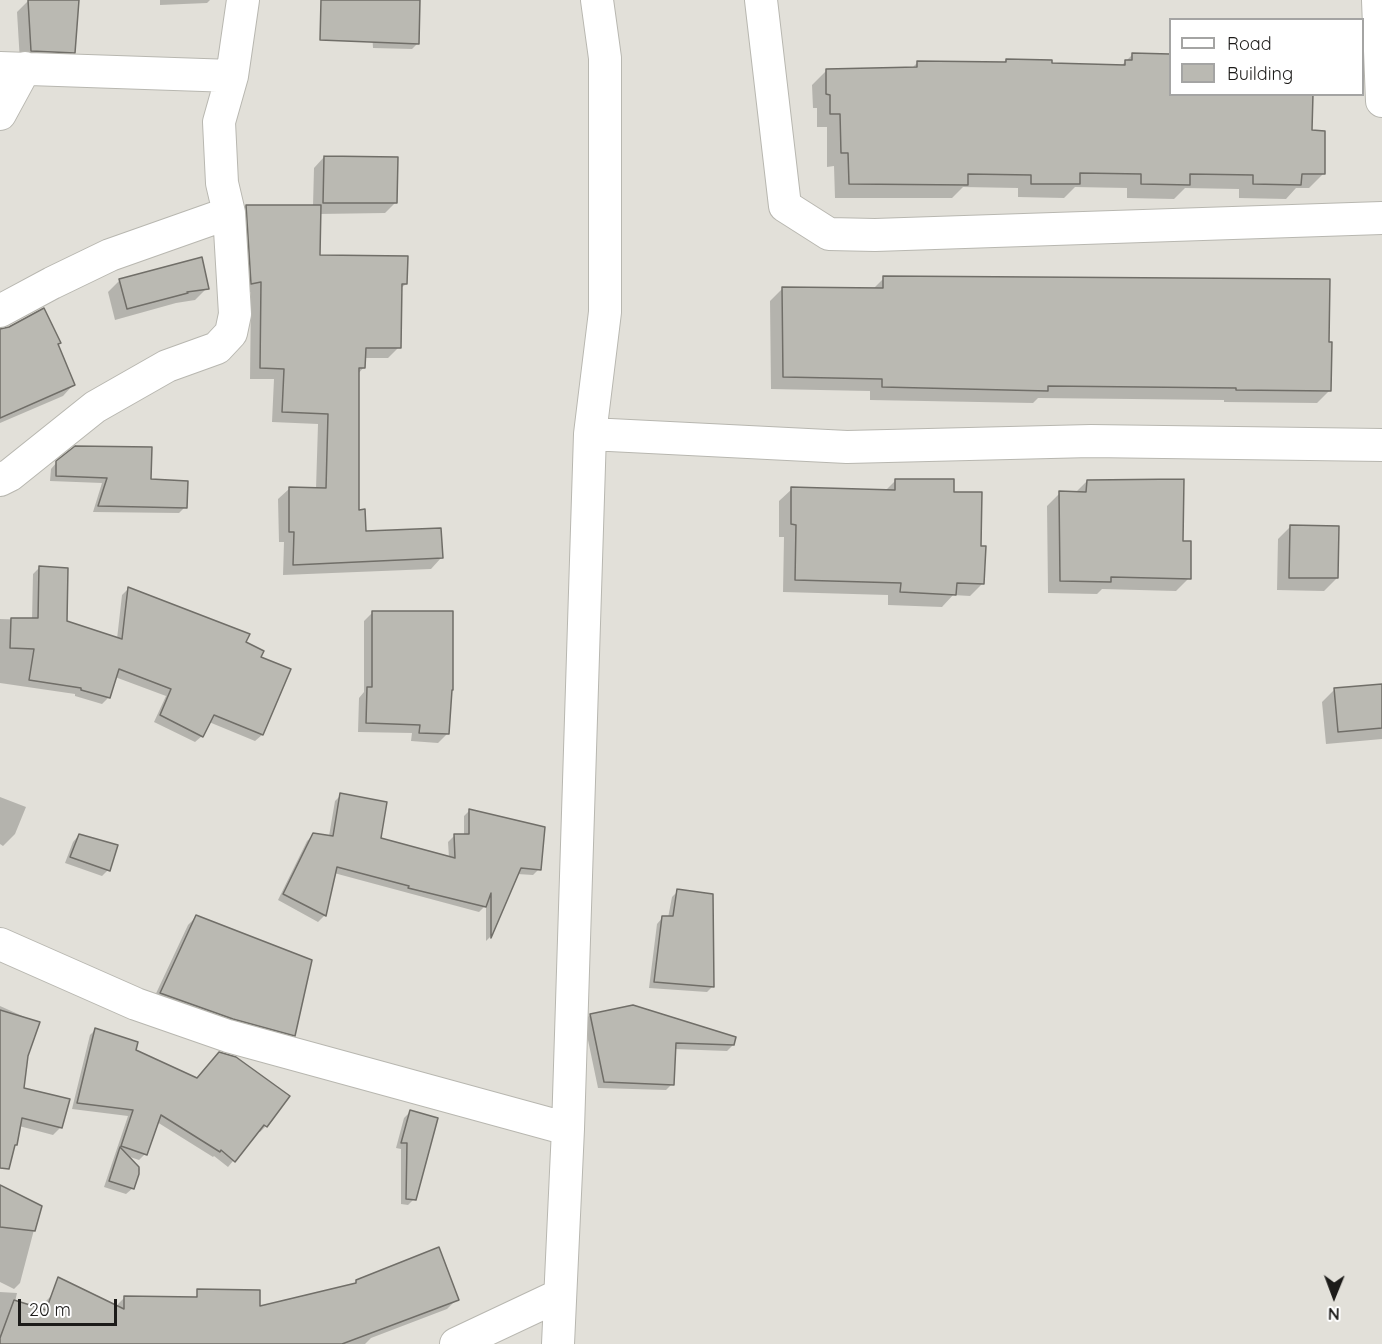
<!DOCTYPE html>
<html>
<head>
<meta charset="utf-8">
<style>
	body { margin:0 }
	#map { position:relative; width:1382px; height:1344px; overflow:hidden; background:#e2e0d9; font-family:Quicksand,sans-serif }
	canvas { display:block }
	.legend { position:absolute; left:1169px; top:18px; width:195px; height:78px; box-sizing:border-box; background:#fff; border:2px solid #a4a4a3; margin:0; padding:8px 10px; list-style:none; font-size:18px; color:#1c1b19 }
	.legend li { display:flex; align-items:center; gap:12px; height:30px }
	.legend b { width:30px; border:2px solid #a4a4a3 }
	.north { position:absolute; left:1304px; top:1266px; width:60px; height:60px; -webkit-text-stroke:4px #fff; paint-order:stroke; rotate:181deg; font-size:16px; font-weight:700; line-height:24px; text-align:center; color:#1c1b19 }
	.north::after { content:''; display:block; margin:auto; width:21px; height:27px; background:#1c1b19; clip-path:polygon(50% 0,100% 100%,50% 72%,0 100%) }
	.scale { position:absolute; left:18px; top:1299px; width:99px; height:27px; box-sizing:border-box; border:3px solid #1c1b19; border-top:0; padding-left:8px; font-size:18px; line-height:21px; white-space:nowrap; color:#1c1b19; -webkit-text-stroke:4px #fff; paint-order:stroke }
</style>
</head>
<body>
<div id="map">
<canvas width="1382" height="1344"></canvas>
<ul class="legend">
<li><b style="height:8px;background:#fff"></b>Road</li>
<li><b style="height:16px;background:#bab9b2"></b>Building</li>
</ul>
<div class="north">N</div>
<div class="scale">20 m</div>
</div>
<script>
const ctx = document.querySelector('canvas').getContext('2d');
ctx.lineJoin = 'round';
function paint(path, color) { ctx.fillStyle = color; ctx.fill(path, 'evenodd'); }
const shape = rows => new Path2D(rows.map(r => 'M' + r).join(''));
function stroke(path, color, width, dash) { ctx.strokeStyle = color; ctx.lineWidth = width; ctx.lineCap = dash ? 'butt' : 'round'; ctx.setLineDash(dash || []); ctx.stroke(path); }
const shadow = shape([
	[77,0,73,52,62,63,20,62,17,12,28,1],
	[160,0,210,0,207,3,160,5],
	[370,0,418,0,418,43,412,49,373,48],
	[1132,55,1170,55,1170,94,1310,132,1323,174,1309,188,1296,188,1286,199,1239,198,1239,189,1185,188,1174,199,1127,198,1127,188,1075,187,1064,198,1018,197,1018,188,963,187,952,198,835,198,834,166,827,167,827,127,817,127,817,108,813,108,812,85,826,71,911,69,917,63,1003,63,1006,60,1120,67],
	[324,157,395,203,385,213,319,214,319,256,406,284,400,289,399,347,388,358,364,358,364,367,358,374,358,511,364,533,441,558,431,569,283,575,284,542,279,542,278,499,289,489,316,489,318,424,272,422,274,379,250,379,251,292,241,294,235,217,246,206,313,206,314,168],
	[884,278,1328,343,1330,390,1317,403,1224,402,1224,400,1038,398,1033,403,870,400,870,391,771,389,770,301,783,288,872,290],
	[120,280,207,288,195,300,176,303,115,320,108,292],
	[0,330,57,345,73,385,63,396,0,423],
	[57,462,150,481,185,507,179,513,93,512,102,483,50,481,51,469],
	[895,481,953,493,980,548,983,583,970,596,953,595,942,607,888,605,888,595,783,592,784,537,779,537,779,501,792,489,885,491],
	[1087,481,1181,543,1189,578,1176,591,1102,589,1097,594,1048,593,1047,506,1060,493,1075,493],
	[1291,526,1337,578,1324,591,1277,590,1278,539],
	[39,568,66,622,117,639,122,595,128,589,243,643,259,658,262,735,255,741,209,722,202,736,195,742,154,722,166,696,115,677,109,697,102,704,75,696,75,694,0,683,0,619,32,620,33,574],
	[373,612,447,734,438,743,411,741,412,733,358,732,359,698,364,692,364,621],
	[1382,685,1382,739,1326,744,1322,702,1335,689],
	[341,795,379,839,449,858,448,842,454,836,464,836,464,816,470,810,539,869,533,875,517,874,490,937,486,941,486,905,479,912,334,873,324,916,318,922,278,900,307,841,314,834,329,836,335,801],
	[0,797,26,807,15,834,3,846,0,844],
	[79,835,108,870,102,876,65,863,73,842],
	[678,891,713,986,707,992,649,988,657,924,663,917,668,918,672,897],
	[196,917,294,1035,285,1044,152,1002,188,925],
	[0,1006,38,1023,27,1055,23,1089,61,1127,53,1135,19,1126,0,1166],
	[590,1015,733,1045,727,1051,674,1049,672,1084,666,1090,598,1088,584,1021],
	[96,1029,134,1051,197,1080,288,1097,266,1126,260,1132,258,1131,228,1167,214,1156,213,1157,157,1122,145,1154,139,1160,127,1156,140,1169,133,1188,126,1194,104,1187,128,1116,72,1109,90,1035],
	[410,1112,414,1199,408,1205,401,1204,401,1149,396,1148,404,1118],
	[0,1186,40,1207,20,1283,14,1289,0,1282],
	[357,1281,457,1299,447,1309,371,1338,365,1344,220,1344,352,1286],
	[0,1292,17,1293,15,1302,41,1310,43,1304,52,1295,74,1344,0,1344],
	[124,1298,189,1344,108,1344,118,1304]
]);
const building = shape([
	[28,0,79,0,75,53,31,51,28,0],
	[321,0,420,0,419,44,320,40,321,0],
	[1132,53,1170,54,1170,94,1313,94,1312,130,1325,131,1325,174,1302,174,1301,185,1253,184,1253,175,1190,174,1190,185,1141,184,1141,174,1080,173,1080,184,1031,184,1031,175,968,174,968,185,849,184,848,153,841,153,840,114,830,114,830,95,826,94,826,69,917,67,917,61,1006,62,1006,59,1052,60,1052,63,1125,65,1125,60,1132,60,1132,53],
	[324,156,398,157,397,203,323,203,324,156],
	[246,205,321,205,320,255,408,256,407,284,402,284,401,348,366,348,365,368,359,368,359,510,365,509,366,531,441,528,443,558,293,565,294,532,289,532,289,487,326,488,328,414,282,412,284,369,260,368,261,282,251,284,246,205],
	[202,257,209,289,187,292,188,293,127,309,119,279,202,257],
	[883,276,1330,279,1329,342,1332,342,1331,391,1236,390,1236,388,1048,386,1048,391,882,387,882,379,783,377,782,287,883,288,883,276],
	[44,308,61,343,58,344,75,385,0,418,0,329,9,327,44,308],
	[75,446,152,447,151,479,188,481,187,508,98,506,107,478,56,476,56,461,75,446],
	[895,479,954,479,954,492,982,492,981,546,986,546,984,584,957,583,956,595,900,592,901,583,795,580,796,525,791,524,791,487,895,490,895,479],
	[1184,479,1183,541,1191,541,1191,579,1111,577,1111,582,1060,581,1059,491,1086,492,1087,480,1184,479],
	[1290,525,1339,526,1338,578,1289,578,1290,525],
	[39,566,68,568,67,621,122,639,128,587,250,634,246,642,264,651,261,657,291,669,263,735,214,715,203,737,160,715,171,689,119,669,110,698,81,690,81,688,29,680,34,649,10,648,11,618,38,618,39,566],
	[372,611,453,611,453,690,452,690,449,734,419,733,420,725,366,723,367,687,372,687,372,611],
	[1382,684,1382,728,1338,732,1334,688,1382,684],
	[340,793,387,802,381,838,455,858,454,834,469,834,469,809,545,827,541,870,521,868,491,938,491,893,486,907,408,888,409,886,337,867,326,916,283,894,313,833,333,836,340,793],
	[79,834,118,845,110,871,70,857,79,834],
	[677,889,713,894,714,987,654,982,662,916,673,916,677,889],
	[196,915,312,960,295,1036,233,1019,160,993,196,915],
	[633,1005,736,1037,734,1045,676,1043,674,1085,604,1082,590,1014,633,1005],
	[0,1010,40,1022,28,1056,24,1088,70,1099,62,1128,22,1118,17,1145,15,1145,9,1169,0,1168,0,1010],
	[95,1028,138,1042,136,1050,197,1078,219,1052,236,1057,290,1096,267,1127,264,1125,235,1162,221,1150,220,1152,161,1115,147,1155,121,1146,133,1110,77,1103,95,1028],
	[410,1110,438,1118,416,1200,406,1199,407,1143,401,1143,410,1110],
	[120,1147,139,1167,139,1174,134,1189,109,1181,120,1147],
	[0,1185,42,1206,35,1231,0,1227,0,1185],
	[439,1247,459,1300,342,1344,0,1344,0,1338,14,1300,46,1310,58,1277,124,1309,124,1296,197,1297,197,1289,260,1290,260,1306,356,1283,356,1280,439,1247]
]);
const minor = shape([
	[761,0,785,206,829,234,875,235,1382,218],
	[1378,0,1382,101],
	[0,68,232,76],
	[0,114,25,68],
	[0,311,52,283,110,255,229,213],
	[590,434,847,447,1091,441,1382,445],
	[0,480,10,475,95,407,167,366,217,348,231,333,235,314,229,213,222,183,219,122,232,76,243,0],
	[0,944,136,1004,228,1036,568,1129],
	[456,1344,560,1295],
	[558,1344,568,1129,590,434,605,312,605,58,597,0]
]);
paint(shadow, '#0003');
paint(building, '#bab9b2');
stroke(building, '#706e68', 1.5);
stroke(minor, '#b8b7b0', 34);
stroke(minor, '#fff', 32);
</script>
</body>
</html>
